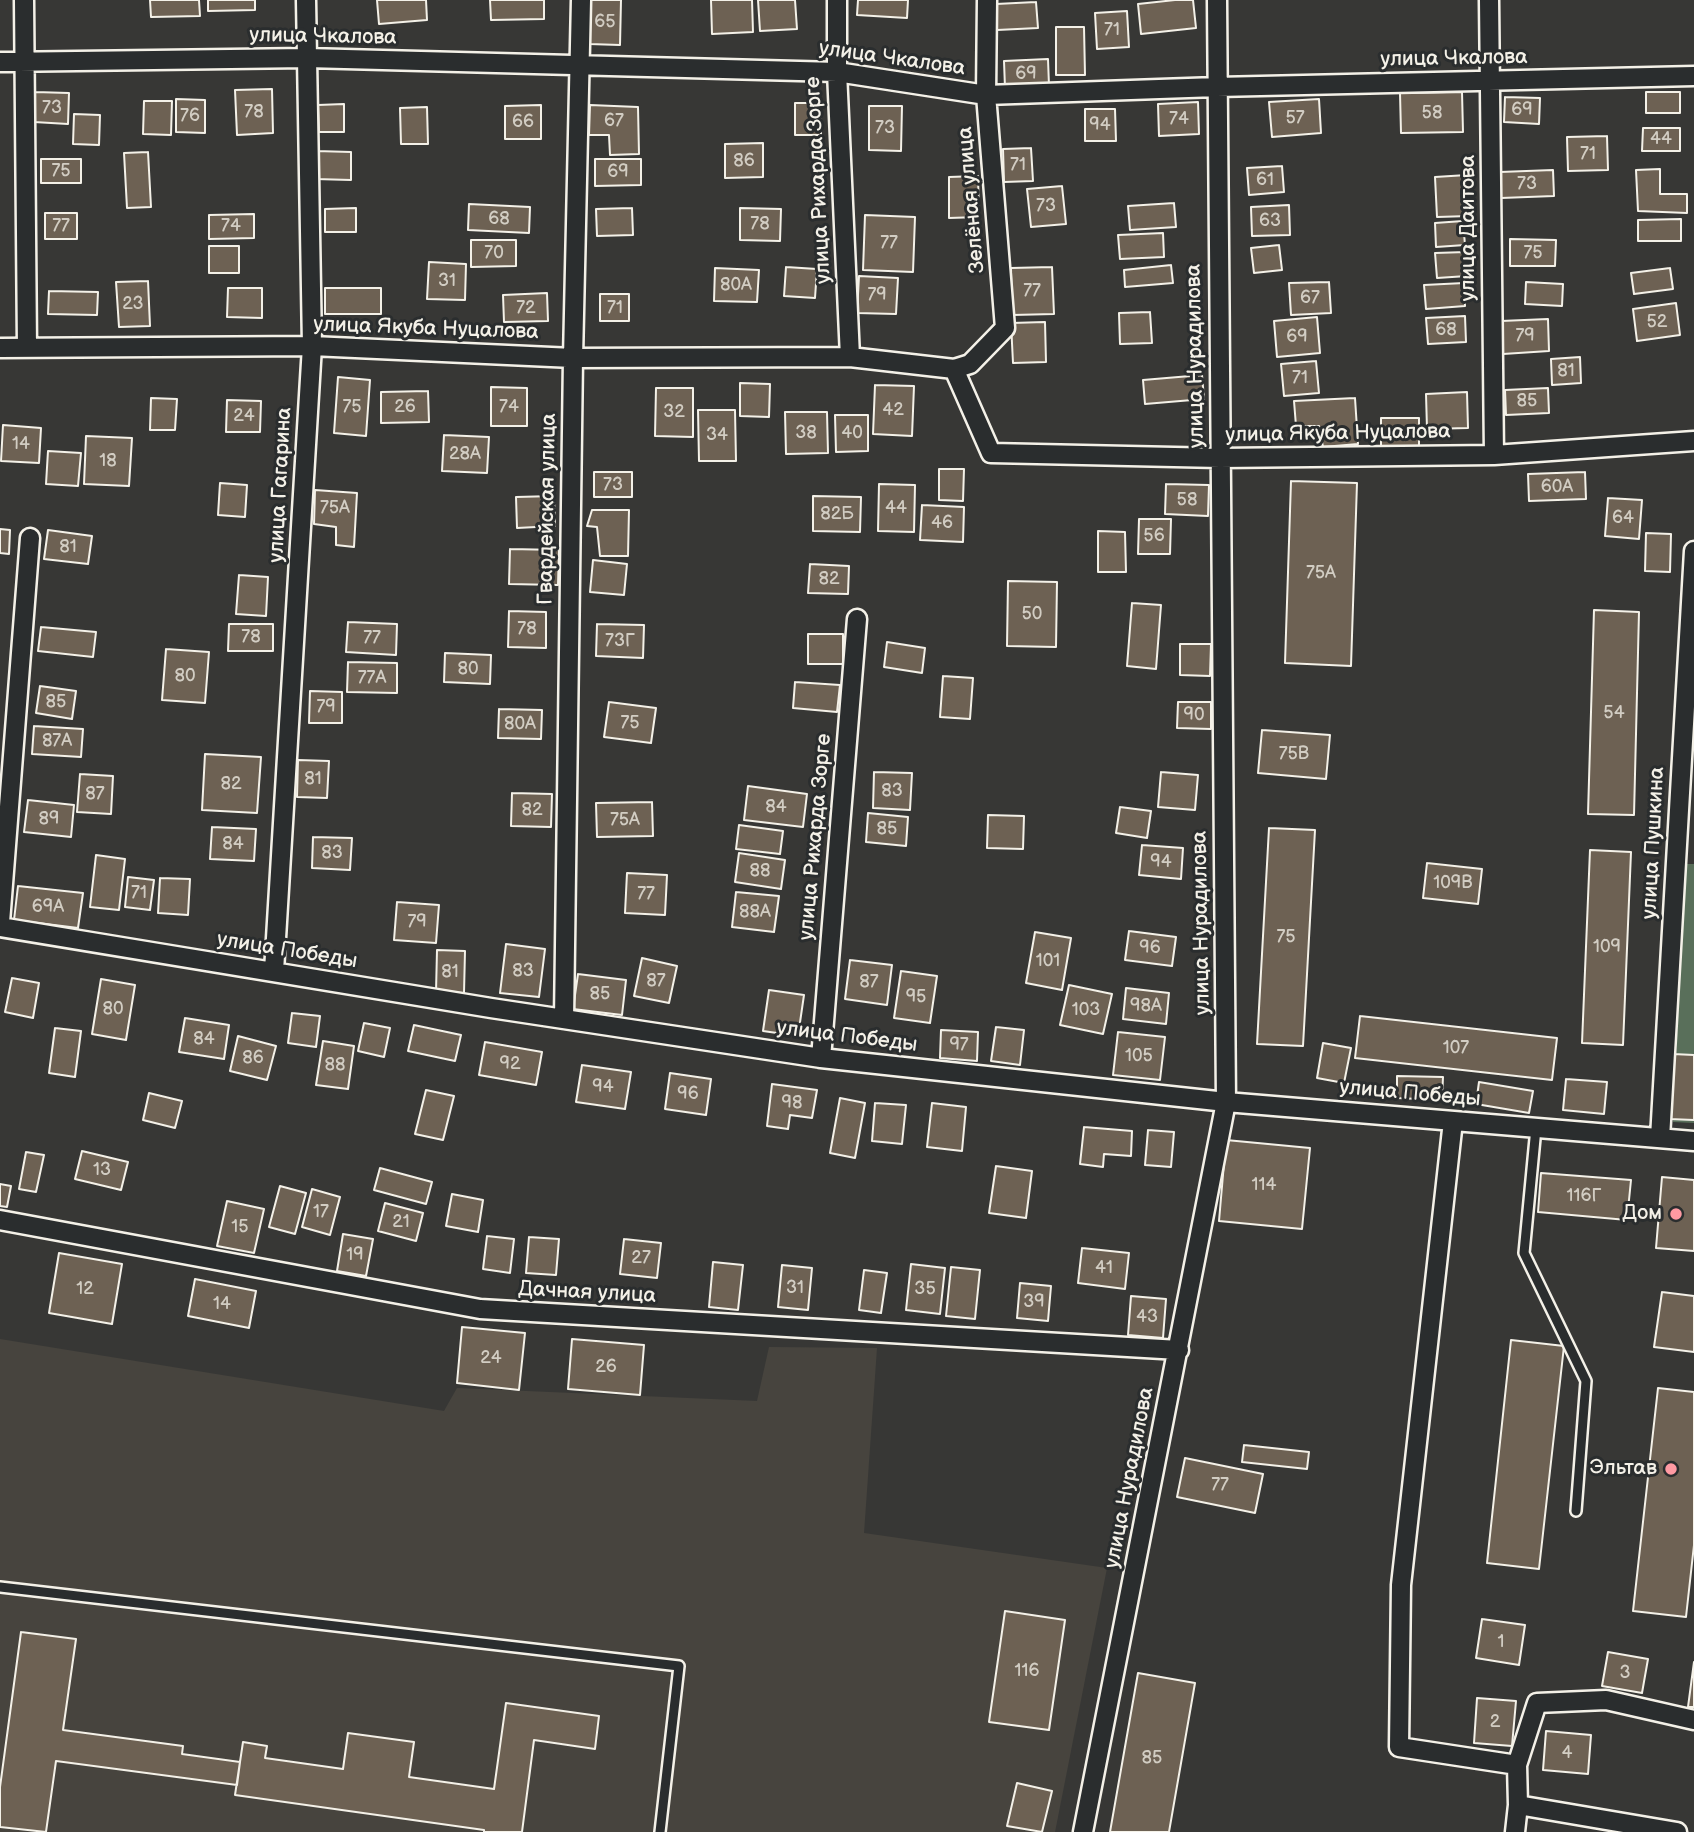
<!DOCTYPE html>
<html>
<head>
<meta charset="utf-8">
<style>
	body { margin:0 }
	canvas { display:block; background:#373735 }
</style>
</head>
<body>
<canvas width="1694" height="1832"></canvas>
<script>
const ctx = document.querySelector('canvas').getContext('2d');
ctx.lineJoin = 'round';
function paint(path, color) { ctx.fillStyle = color; ctx.fill(path, 'evenodd'); }
const shape = rows => new Path2D(rows.map(r => 'M' + r).join(''));
function stroke(path, color, width, dash) { ctx.strokeStyle = color; ctx.lineWidth = width; ctx.lineCap = dash ? 'butt' : 'round'; ctx.setLineDash(dash || []); ctx.stroke(path); }
function write(font, color, halo, rows, align = 'center') {
  ctx.font = font + ' "Balsamiq Sans",sans-serif'; ctx.lineWidth = 6; ctx.setLineDash([]); ctx.textBaseline = 'middle'; ctx.strokeStyle = halo; ctx.fillStyle = color; for (const [text, x, y, turn = 0] of rows) {
    ctx.save(); ctx.translate(x, y); ctx.rotate((+turn || 0) * Math.PI / 180); ctx.textAlign = isNaN(turn) ? turn : align; if (halo) ctx.strokeText(text, 0, 0); ctx.fillText(text, 0, 0); ctx.restore();
  }
}
const built = shape([
	[0,1339,444,1411,457,1388,757,1401,769,1347,877,1348,864,1533,1107,1568,1055,1832,0,1832]
]);
const green = shape([
	[1685,864,1694,864,1694,1123,1673,1122]
]);
const building = shape([
	[150,0,199,0,200,16,151,17,150,0],
	[208,0,255,0,255,10,208,11,208,0],
	[377,0,426,0,427,20,379,24,377,0],
	[490,0,544,0,544,19,491,20,490,0],
	[590,0,621,0,620,45,589,44,590,0],
	[711,0,752,0,753,32,712,34,711,0],
	[758,0,795,0,797,29,760,31,758,0],
	[858,0,908,0,907,18,857,15,858,0],
	[1175,0,1193,0,1196,28,1141,34,1138,4,1175,0],
	[1036,2,1038,28,997,30,996,4,1036,2],
	[1127,11,1129,47,1097,49,1095,13,1127,11],
	[1056,27,1084,27,1085,75,1056,75,1056,27],
	[1048,59,1049,86,1005,88,1004,61,1048,59],
	[272,89,273,133,237,135,235,90,272,89],
	[35,92,69,93,68,124,34,122,35,92],
	[1462,92,1463,132,1401,133,1400,93,1462,92],
	[1646,92,1680,92,1680,113,1646,113,1646,92],
	[1505,97,1540,98,1539,124,1504,122,1505,97],
	[176,99,205,100,205,133,176,132,176,99],
	[1319,99,1321,133,1272,137,1269,102,1319,99],
	[144,101,172,101,171,135,143,134,144,101],
	[1198,102,1199,134,1159,136,1158,104,1198,102],
	[795,103,821,103,821,135,795,135,795,103],
	[344,104,344,132,319,132,318,105,344,104],
	[541,105,541,139,505,139,505,106,541,105],
	[590,105,638,107,639,154,610,155,609,135,589,135,590,105],
	[869,106,902,106,901,151,869,150,869,106],
	[427,107,428,144,401,144,400,108,427,107],
	[1085,109,1115,109,1116,141,1085,141,1085,109],
	[74,114,100,115,99,145,73,144,74,114],
	[1643,128,1680,128,1680,151,1642,151,1643,128],
	[1607,136,1608,170,1568,171,1567,137,1607,136],
	[763,143,763,177,725,178,725,144,763,143],
	[1031,148,1033,181,1004,182,1003,149,1031,148],
	[316,151,351,152,351,180,315,179,316,151],
	[148,152,151,207,127,208,124,153,148,152],
	[41,159,81,159,81,183,41,183,41,159],
	[595,159,641,159,641,185,595,186,595,159],
	[1282,166,1284,192,1249,195,1247,168,1282,166],
	[1660,169,1660,194,1687,194,1687,213,1638,211,1636,170,1660,169],
	[1553,170,1554,196,1501,198,1500,172,1553,170],
	[1467,175,1469,216,1437,217,1435,177,1467,175],
	[978,176,979,217,949,218,949,177,978,176],
	[1062,186,1066,224,1031,227,1027,189,1062,186],
	[1174,203,1176,227,1130,230,1128,206,1174,203],
	[469,204,530,207,529,233,468,230,469,204],
	[1289,205,1290,235,1252,236,1251,207,1289,205],
	[356,208,356,232,325,232,325,209,356,208],
	[632,208,633,235,597,236,596,209,632,208],
	[740,208,781,209,780,241,740,240,740,208],
	[45,213,77,213,77,239,45,239,45,213],
	[254,214,254,238,209,239,209,215,254,214],
	[865,215,915,217,913,272,863,270,865,215],
	[1681,219,1681,241,1638,241,1638,220,1681,219],
	[1463,221,1465,245,1436,247,1435,223,1463,221],
	[1163,233,1164,257,1120,259,1118,235,1163,233],
	[1510,239,1556,240,1555,266,1510,266,1510,239],
	[471,240,516,240,516,266,471,267,471,240],
	[1279,245,1282,270,1254,273,1251,248,1279,245],
	[209,246,239,246,239,273,209,273,209,246],
	[1466,252,1467,276,1437,278,1435,253,1466,252],
	[429,262,466,264,465,300,427,299,429,262],
	[1171,265,1173,283,1125,287,1124,270,1171,265],
	[786,267,817,269,815,298,784,296,786,267],
	[1052,267,1054,314,1012,315,1011,268,1052,267],
	[715,268,759,270,757,302,714,301,715,268],
	[1670,268,1673,289,1634,294,1631,273,1670,268],
	[859,276,898,278,896,314,857,313,859,276],
	[148,281,150,326,119,327,116,282,148,281],
	[1329,282,1331,313,1291,315,1289,283,1329,282],
	[1526,282,1563,284,1562,306,1525,304,1526,282],
	[1464,283,1465,306,1426,309,1424,285,1464,283],
	[228,288,262,288,262,318,227,317,228,288],
	[325,288,381,288,381,314,325,314,325,288],
	[49,291,98,292,97,315,48,314,49,291],
	[547,293,548,321,504,322,503,295,547,293],
	[600,294,629,294,629,321,600,321,600,294],
	[1676,303,1680,335,1637,341,1633,309,1676,303],
	[1150,312,1152,343,1120,344,1119,313,1150,312],
	[1465,316,1466,342,1428,344,1426,318,1465,316],
	[1317,317,1320,353,1277,357,1274,321,1317,317],
	[1548,319,1549,351,1503,354,1501,321,1548,319],
	[1045,322,1046,362,1013,363,1011,323,1045,322],
	[1580,357,1581,383,1552,385,1551,359,1580,357],
	[1316,361,1319,393,1284,396,1281,364,1316,361],
	[1202,375,1204,399,1145,404,1143,380,1202,375],
	[338,377,370,380,366,436,334,433,338,377],
	[740,383,770,384,769,417,740,416,740,383],
	[875,385,914,386,912,436,873,434,875,385],
	[491,387,527,388,527,426,491,426,491,387],
	[656,388,693,388,693,437,655,436,656,388],
	[1548,388,1549,413,1506,415,1505,390,1548,388],
	[428,391,429,422,381,423,381,392,428,391],
	[1467,392,1468,428,1427,429,1426,394,1467,392],
	[151,398,177,399,175,430,150,430,151,398],
	[1355,398,1358,444,1323,447,1319,426,1296,426,1294,401,1355,398],
	[227,400,261,401,260,432,226,432,227,400],
	[698,410,735,410,736,461,699,461,698,410],
	[785,412,827,412,828,453,786,454,785,412],
	[835,415,868,415,868,451,836,452,835,415],
	[1381,418,1419,418,1419,448,1381,448,1381,418],
	[3,425,41,428,39,463,1,461,3,425],
	[444,435,489,437,487,473,442,471,444,435],
	[86,436,132,438,129,486,84,484,86,436],
	[48,451,81,453,78,486,46,484,48,451],
	[939,469,964,469,963,501,939,500,939,469],
	[594,472,632,472,632,497,594,497,594,472],
	[1585,472,1586,499,1529,501,1528,474,1585,472],
	[1291,481,1357,483,1351,666,1285,663,1291,481],
	[220,483,247,485,245,517,218,515,220,483],
	[879,484,915,485,914,532,878,531,879,484],
	[1166,484,1209,485,1208,516,1165,514,1166,484],
	[315,490,357,493,354,547,336,545,336,527,314,524,315,490],
	[554,496,555,526,517,528,516,497,554,496],
	[813,496,861,497,860,532,813,531,813,496],
	[1608,498,1642,500,1639,539,1605,536,1608,498],
	[922,505,964,507,963,542,920,540,922,505],
	[592,510,629,510,628,556,600,556,597,527,587,526,592,510],
	[1139,519,1171,519,1170,554,1138,554,1139,519],
	[0,529,10,530,9,554,0,553,0,529],
	[48,530,92,536,88,564,44,559,48,530],
	[1098,531,1125,532,1126,572,1098,572,1098,531],
	[1646,533,1671,534,1670,572,1645,571,1646,533],
	[510,549,559,550,558,585,509,584,510,549],
	[593,560,627,564,624,595,590,592,593,560],
	[810,564,849,566,848,594,808,593,810,564],
	[239,575,268,577,266,616,236,614,239,575],
	[1008,581,1057,582,1056,647,1007,646,1008,581],
	[1132,603,1161,605,1156,669,1127,666,1132,603],
	[1594,610,1639,612,1634,815,1588,814,1594,610],
	[509,611,546,612,546,648,508,647,509,611],
	[348,622,397,624,396,655,346,652,348,622],
	[229,624,273,624,273,651,228,651,229,624],
	[597,624,644,625,643,658,596,656,597,624],
	[41,627,96,632,93,657,38,651,41,627],
	[808,634,843,634,843,664,808,664,808,634],
	[887,642,925,648,922,673,884,667,887,642],
	[1180,644,1211,644,1210,676,1180,675,1180,644],
	[166,649,209,652,205,703,162,700,166,649],
	[445,653,491,655,490,684,444,682,445,653],
	[348,662,397,663,397,693,347,692,348,662],
	[943,676,973,678,970,719,940,717,943,676],
	[795,682,840,685,837,712,793,708,795,682],
	[40,686,76,691,72,719,36,713,40,686],
	[310,691,342,692,342,723,309,723,310,691],
	[609,702,656,708,651,743,604,737,609,702],
	[1178,702,1211,702,1211,729,1177,728,1178,702],
	[499,709,542,710,541,739,498,738,499,709],
	[34,726,83,729,81,757,32,754,34,726],
	[1262,730,1330,735,1326,779,1258,773,1262,730],
	[205,754,261,757,257,813,202,810,205,754],
	[298,760,329,761,327,798,297,797,298,760],
	[874,772,912,773,910,810,873,808,874,772],
	[1161,772,1198,775,1195,810,1158,807,1161,772],
	[80,774,113,776,111,814,77,812,80,774],
	[748,786,807,794,803,827,744,820,748,786],
	[512,793,552,794,551,827,511,826,512,793],
	[28,800,74,805,71,837,24,832,28,800],
	[652,802,653,836,597,837,596,803,652,802],
	[1120,807,1151,811,1147,838,1116,833,1120,807],
	[868,813,908,817,906,846,866,842,868,813],
	[988,815,1024,816,1023,849,987,848,988,815],
	[739,825,783,831,780,854,736,849,739,825],
	[212,827,256,829,254,861,210,859,212,827],
	[1269,828,1315,830,1303,1046,1257,1044,1269,828],
	[313,837,352,838,350,870,312,868,313,837],
	[1142,845,1183,848,1181,879,1139,875,1142,845],
	[1590,850,1631,852,1623,1045,1582,1043,1590,850],
	[739,853,785,860,781,889,735,882,739,853],
	[96,855,125,859,119,910,90,907,96,855],
	[1427,863,1482,869,1478,904,1423,898,1427,863],
	[627,873,667,875,665,915,625,913,627,873],
	[128,877,154,880,150,910,125,907,128,877],
	[160,878,190,879,188,915,158,913,160,878],
	[18,886,83,893,78,928,14,920,18,886],
	[736,892,779,896,774,932,732,927,736,892],
	[397,902,439,905,436,943,394,940,397,902],
	[1129,931,1176,937,1172,966,1125,960,1129,931],
	[1035,932,1071,938,1062,990,1026,983,1035,932],
	[506,944,545,949,539,997,500,993,506,944],
	[437,950,465,951,464,993,436,992,437,950],
	[642,958,677,966,669,1003,634,996,642,958],
	[850,960,892,965,887,1005,845,999,850,960],
	[901,971,937,976,930,1023,894,1018,901,971],
	[578,974,626,980,622,1015,573,1009,578,974],
	[12,978,39,983,33,1018,5,1012,12,978],
	[101,979,135,985,126,1040,92,1034,101,979],
	[1069,985,1112,994,1103,1034,1060,1025,1069,985],
	[1126,988,1169,993,1166,1024,1123,1019,1126,988],
	[769,990,804,995,798,1036,763,1031,769,990],
	[292,1013,320,1016,316,1047,288,1043,292,1013],
	[1360,1016,1557,1038,1552,1080,1355,1058,1360,1016],
	[185,1018,229,1025,224,1059,179,1052,185,1018],
	[364,1023,390,1028,384,1057,358,1051,364,1023],
	[414,1025,461,1035,455,1061,408,1051,414,1025],
	[996,1027,1024,1030,1020,1065,991,1061,996,1027],
	[55,1028,81,1031,75,1077,49,1073,55,1028],
	[941,1030,978,1032,977,1061,940,1058,941,1030],
	[1118,1032,1165,1037,1160,1080,1113,1075,1118,1032],
	[238,1036,276,1046,267,1080,230,1071,238,1036],
	[323,1041,354,1046,348,1089,316,1085,323,1041],
	[485,1042,542,1052,536,1085,479,1075,485,1042],
	[1323,1043,1351,1048,1344,1083,1317,1078,1323,1043],
	[1673,1054,1694,1055,1694,1120,1669,1119,1673,1054],
	[582,1065,631,1072,625,1109,576,1102,582,1065],
	[670,1073,711,1079,706,1115,665,1109,670,1073],
	[1397,1076,1443,1077,1442,1100,1397,1098,1397,1076],
	[1566,1079,1607,1082,1604,1114,1563,1110,1566,1079],
	[1479,1082,1533,1091,1529,1113,1476,1104,1479,1082],
	[772,1084,817,1090,812,1118,790,1115,788,1129,767,1126,772,1084],
	[426,1090,454,1096,443,1140,415,1134,426,1090],
	[149,1093,182,1101,175,1128,143,1120,149,1093],
	[840,1098,865,1103,855,1158,830,1153,840,1098],
	[875,1103,906,1105,902,1144,872,1141,875,1103],
	[932,1103,966,1107,962,1151,927,1147,932,1103],
	[1084,1127,1132,1131,1131,1156,1104,1154,1103,1167,1080,1164,1084,1127],
	[1148,1130,1174,1132,1171,1167,1145,1165,1148,1130],
	[1226,1140,1310,1148,1302,1229,1219,1221,1226,1140],
	[82,1151,128,1162,121,1190,75,1179,82,1151],
	[26,1152,44,1155,36,1192,19,1189,26,1152],
	[996,1166,1032,1171,1026,1218,989,1213,996,1166],
	[380,1168,432,1182,426,1204,374,1190,380,1168],
	[1541,1173,1631,1180,1627,1220,1538,1212,1541,1173],
	[1662,1177,1694,1180,1694,1251,1656,1248,1662,1177],
	[0,1184,11,1186,7,1207,0,1206,0,1184],
	[280,1186,306,1193,295,1234,269,1227,280,1186],
	[312,1189,340,1197,330,1235,302,1227,312,1189],
	[452,1194,483,1200,478,1232,446,1226,452,1194],
	[227,1201,264,1209,254,1253,217,1246,227,1201],
	[385,1203,423,1213,416,1241,378,1231,385,1203],
	[343,1234,373,1239,366,1276,337,1271,343,1234],
	[487,1236,514,1239,510,1273,483,1269,487,1236],
	[529,1237,559,1239,556,1275,526,1273,529,1237],
	[624,1239,661,1243,657,1278,620,1274,624,1239],
	[1082,1248,1129,1253,1125,1289,1078,1283,1082,1248],
	[59,1253,122,1264,112,1324,49,1313,59,1253],
	[713,1262,743,1265,738,1310,709,1307,713,1262],
	[911,1264,945,1268,940,1314,906,1310,911,1264],
	[782,1265,812,1268,808,1310,778,1307,782,1265],
	[951,1267,980,1270,975,1319,946,1316,951,1267],
	[864,1270,887,1273,881,1313,859,1310,864,1270],
	[195,1279,256,1291,249,1328,188,1316,195,1279],
	[1020,1283,1051,1286,1048,1321,1017,1318,1020,1283],
	[1662,1292,1694,1296,1694,1352,1654,1347,1662,1292],
	[1131,1296,1166,1299,1163,1338,1128,1335,1131,1296],
	[462,1327,525,1333,519,1390,457,1383,462,1327],
	[572,1339,644,1345,640,1395,568,1389,572,1339],
	[1511,1340,1564,1346,1539,1569,1487,1563,1511,1340],
	[1658,1388,1694,1392,1694,1545,1686,1617,1633,1611,1658,1388],
	[1244,1445,1309,1452,1307,1469,1242,1462,1244,1445],
	[1185,1458,1263,1474,1255,1513,1177,1497,1185,1458],
	[1005,1611,1065,1620,1049,1730,989,1722,1005,1611],
	[1482,1619,1525,1625,1519,1665,1476,1658,1482,1619],
	[21,1632,76,1639,63,1730,183,1746,182,1754,240,1762,237,1785,56,1761,46,1832,0,1827,0,1787,21,1632],
	[1608,1652,1648,1659,1642,1693,1602,1686,1608,1652],
	[1694,1662,1694,1707,1688,1707,1694,1662],
	[1138,1673,1195,1683,1169,1832,1110,1832,1138,1673],
	[1477,1698,1516,1701,1512,1746,1474,1743,1477,1698],
	[506,1703,599,1716,595,1749,534,1740,522,1832,484,1832,484,1830,235,1795,243,1742,267,1746,265,1758,343,1769,348,1733,414,1742,409,1777,494,1789,506,1703],
	[1546,1731,1591,1735,1588,1774,1543,1770,1546,1731],
	[1017,1783,1052,1791,1042,1832,1007,1826,1017,1783]
]);
const lane = shape([
	[1536,1128,1524,1253,1586,1381,1576,1511],
	[0,1587,679,1666,660,1832]
]);
const street = shape([
	[24,0,27,348],
	[837,0,837,72,850,357],
	[1489,0,1494,455],
	[0,62,307,58,837,72,986,95,1217,87,1694,76],
	[0,348,312,346,573,358,850,357,954,369,970,364,1005,328,986,95,987,0],
	[954,369,991,453,1220,458,1494,455,1694,441],
	[0,922,30,538],
	[0,927,491,1008,821,1058,1226,1102,1694,1141],
	[274,971,312,346,306,0],
	[564,1019,573,358,581,0],
	[821,1058,857,619],
	[1453,1121,1401,1585,1399,1747,1517,1765,1518,1805,1515,1832],
	[1660,1138,1694,551],
	[0,1220,480,1309,1179,1350],
	[1517,1765,1537,1703,1606,1700,1694,1720],
	[1518,1805,1677,1832],
	[1083,1832,1226,1102,1217,0]
]);
const markers = [
	[1676,1214,7,"#ff9aa2"],
	[1671,1469,7,"#ff9aa2"]
];
const numberNames = [
	["65",605,22],
	["71",1112,30],
	["69",1026,74],
	["73",52,108],
	["69",1522,110],
	["78",254,112],
	["58",1432,113],
	["76",190,116],
	["57",1295,118],
	["74",1179,119],
	["67",614,121],
	["66",523,122],
	["94",1100,125],
	["73",885,128],
	["44",1661,139],
	["71",1588,154],
	["86",744,161],
	["71",1018,165],
	["75",61,171],
	["69",618,172],
	["61",1265,180],
	["73",1527,184],
	["73",1046,206],
	["68",499,219],
	["63",1270,221],
	["78",760,224],
	["77",61,226],
	["74",231,226],
	["77",889,243],
	["70",494,253],
	["75",1533,253],
	["31",447,281],
	["80А",736,285],
	["77",1032,291],
	["79",877,295],
	["67",1310,298],
	["23",133,304],
	["72",526,308],
	["71",615,308],
	["52",1657,322],
	["68",1446,330],
	["79",1525,336],
	["69",1297,337],
	["81",1566,371],
	["71",1300,378],
	["85",1527,401],
	["75",352,407],
	["26",405,407],
	["74",509,407],
	["42",893,410],
	["32",674,412],
	["24",244,416],
	["38",806,433],
	["40",852,433],
	["34",717,435],
	["14",21,444],
	["28А",465,454],
	["18",108,461],
	["73",613,485],
	["60А",1557,487],
	["58",1187,500],
	["75А",335,508],
	["44",896,508],
	["82Б",837,514],
	["64",1623,518],
	["46",942,523],
	["56",1154,536],
	["81",68,547],
	["75А",1321,573],
	["82",829,579],
	["50",1032,614],
	["78",527,629],
	["78",251,637],
	["77",372,638],
	["73Г",620,641],
	["80",468,669],
	["80",185,676],
	["77А",372,678],
	["85",56,702],
	["79",326,707],
	["54",1614,713],
	["90",1194,715],
	["75",630,723],
	["80А",520,724],
	["87А",57,741],
	["75В",1294,754],
	["81",313,779],
	["82",231,784],
	["83",892,791],
	["87",95,794],
	["84",776,807],
	["82",532,810],
	["89",49,819],
	["75А",625,820],
	["85",887,829],
	["84",233,844],
	["83",332,853],
	["94",1161,862],
	["88",760,871],
	["109В",1453,883],
	["71",139,893],
	["77",646,894],
	["69А",48,907],
	["88А",755,912],
	["79",417,922],
	["75",1286,937],
	["109",1607,947],
	["96",1150,948],
	["101",1048,961],
	["83",523,971],
	["81",450,972],
	["87",656,981],
	["87",869,982],
	["85",600,994],
	["95",916,997],
	["98А",1146,1006],
	["80",113,1009],
	["103",1086,1010],
	["84",204,1039],
	["97",959,1045],
	["107",1456,1048],
	["105",1139,1056],
	["86",253,1058],
	["92",510,1064],
	["88",335,1065],
	["94",603,1087],
	["96",688,1094],
	["98",792,1103],
	["13",102,1170],
	["114",1264,1185],
	["116Г",1584,1196],
	["17",321,1212],
	["21",401,1222],
	["15",240,1227],
	["19",355,1255],
	["27",641,1258],
	["41",1104,1268],
	["31",795,1288],
	["12",85,1289],
	["35",925,1289],
	["39",1034,1302],
	["14",222,1304],
	["43",1147,1317],
	["24",491,1358],
	["26",606,1367],
	["77",1220,1485],
	["1",1501,1642],
	["116",1027,1671],
	["3",1625,1673],
	["2",1495,1722],
	["4",1567,1753],
	["85",1152,1758]
];
const streetNames = [
	["улица Чкалова",323,37,1],
	["улица Чкалова",892,59,8],
	["улица Чкалова",1454,59,-1],
	["улица Рихарда Зорге",819,180,-93],
	["Зелёная улица",972,200,-95],
	["улица Даитова",1469,228,-90],
	["улица Якуба Нуцалова",426,329,2],
	["улица Нурадилова",1196,356,-91],
	["улица Якуба Нуцалова",1338,434,-1],
	["улица Гагарина",281,485,-87],
	["Гвардейская улица",548,509,-89],
	["улица Рихарда Зорге",816,837,-85],
	["улица Пушкина",1654,843,-87],
	["улица Нурадилова",1202,923,-91],
	["улица Победы",287,951,9],
	["улица Победы",847,1037,7],
	["улица Победы",1410,1094,5],
	["Дачная улица",587,1293,3],
	["улица Нурадилова",1130,1478,-79]
];
const poiNames = [
	["Дом",1662,1214],
	["Эльтав",1657,1469]
];
paint(built, '#47443e');
paint(green, '#596f5a');
paint(building, '#6d6153');
stroke(building, '#f4f1e8', 2);
stroke(lane, '#f4f1e8', 14);
stroke(street, '#f4f1e8', 23);
stroke(lane, '#2a2d2e', 9);
stroke(street, '#2a2d2e', 18);
for (const [x, y, r, color] of markers) { const dot = new Path2D(); dot.arc(x, y, r, 0, 2 * Math.PI); ctx.fillStyle = color; ctx.fill(dot); stroke(dot, '#2a2d2e', 2.5); }
write('18px', '#d2cdc3', null, numberNames);
write('21px', '#f4f1e8', '#2a2d2e', streetNames);
write('21px', '#f4f1e8', '#2a2d2e', poiNames, 'right');
</script>
</body>
</html>
